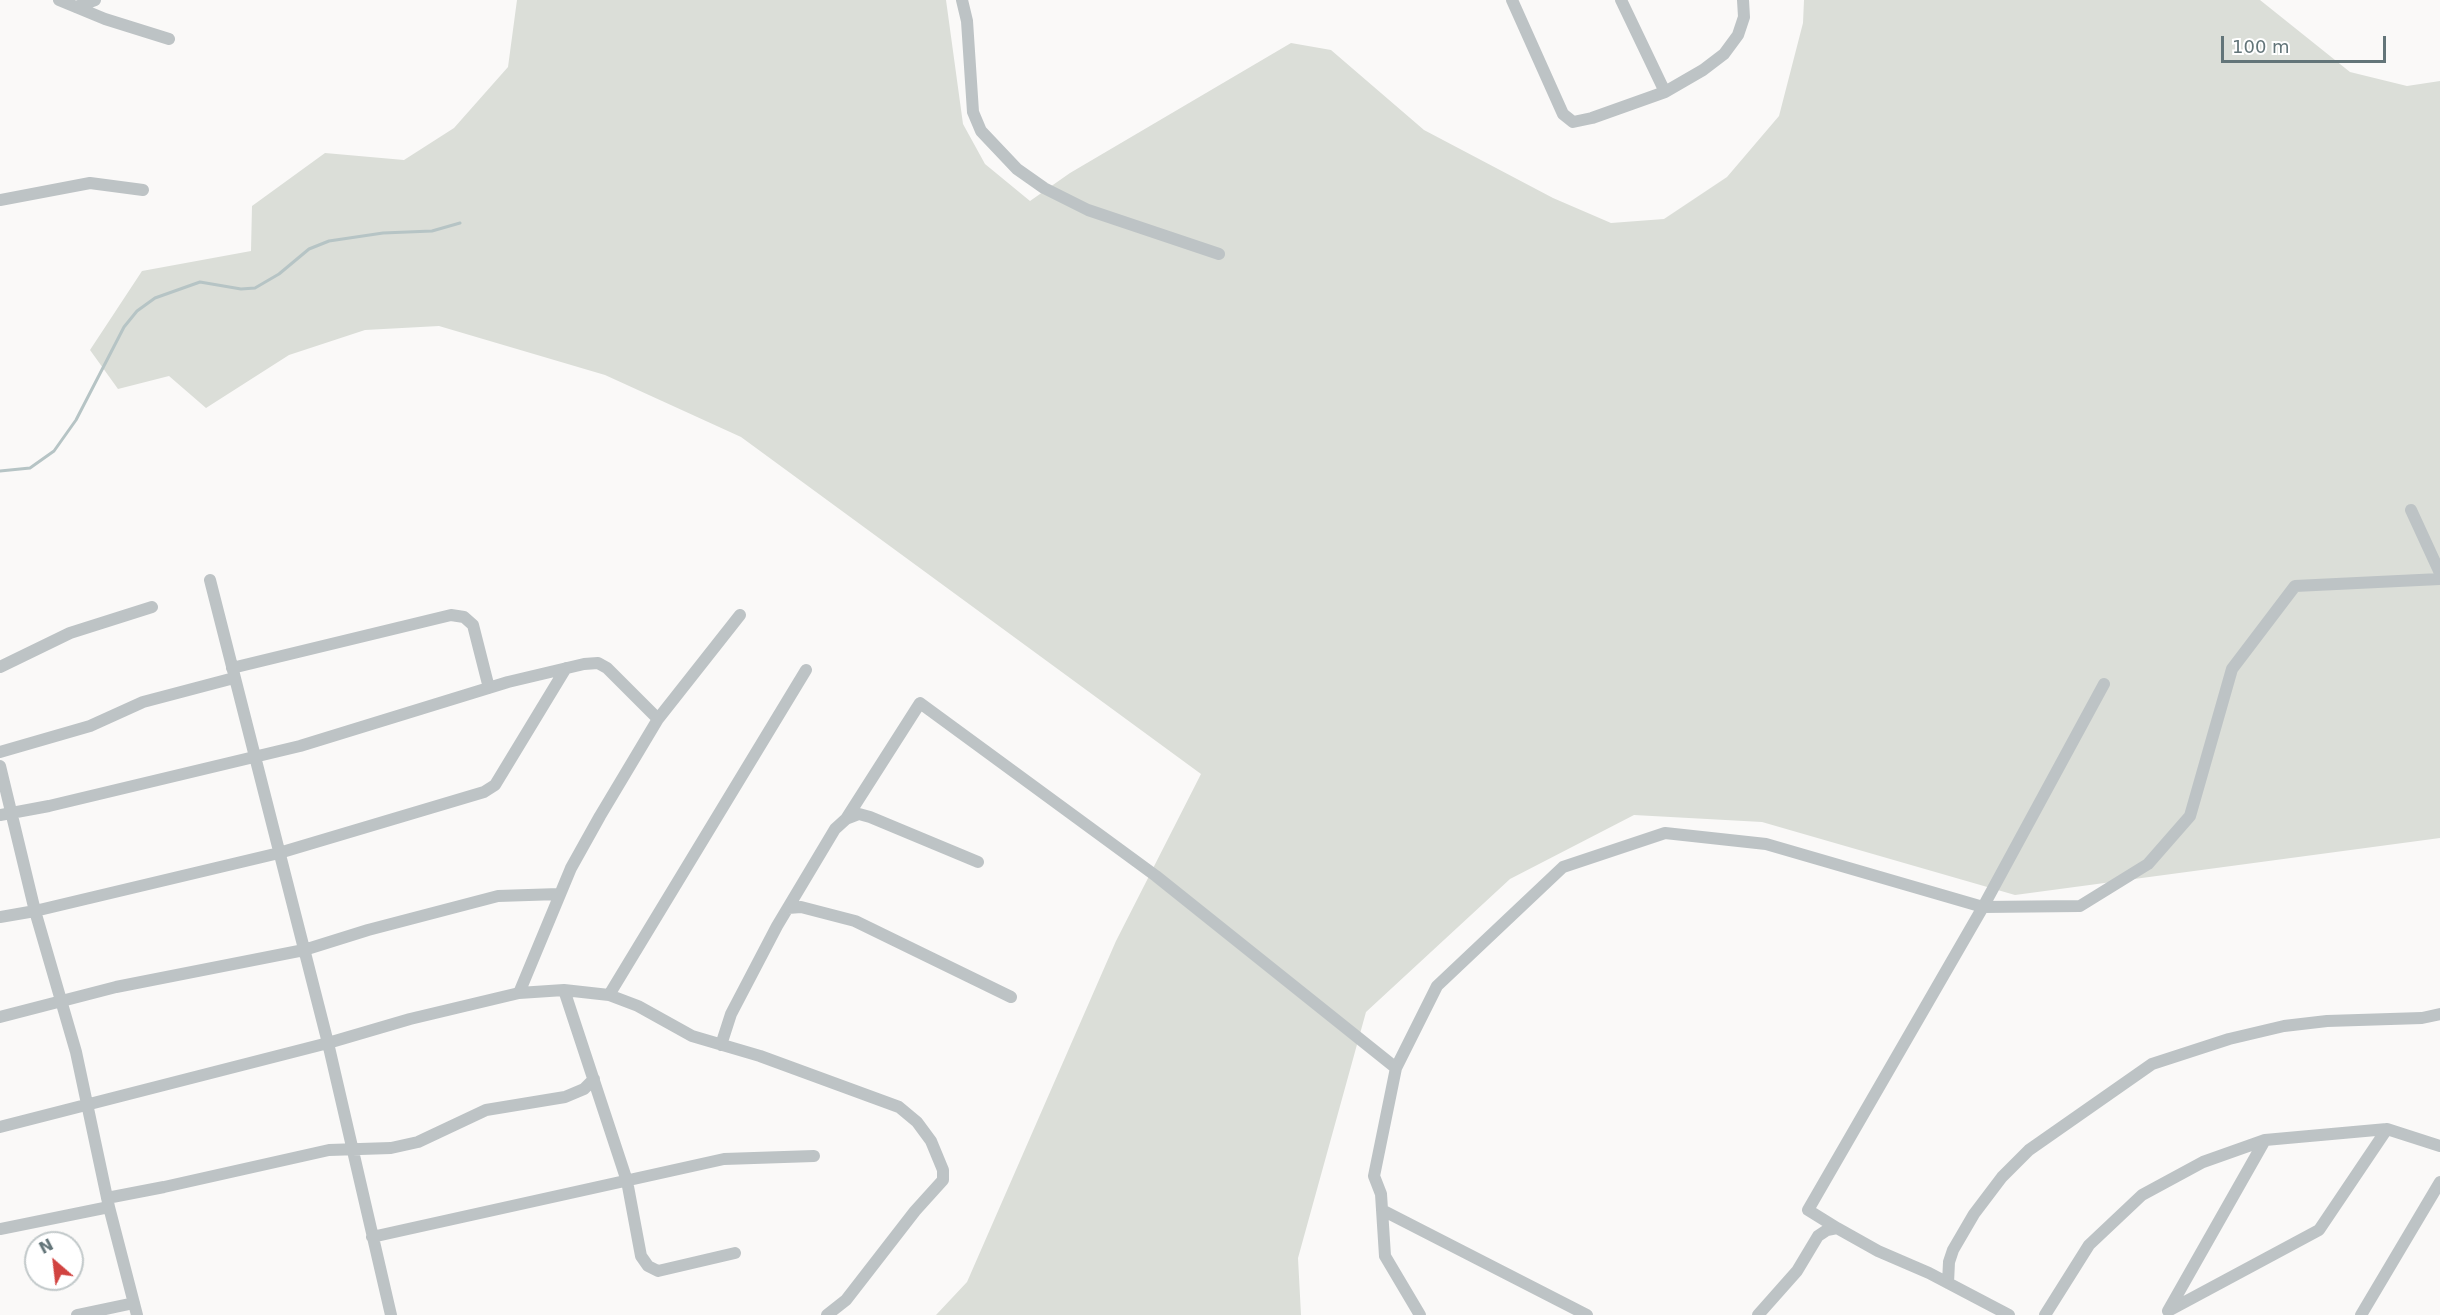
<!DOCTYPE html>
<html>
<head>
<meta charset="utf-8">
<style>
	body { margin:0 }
	#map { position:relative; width:2440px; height:1315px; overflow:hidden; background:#faf9f8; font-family:"DejaVu Sans",sans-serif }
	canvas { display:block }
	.north { position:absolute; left:24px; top:1231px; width:60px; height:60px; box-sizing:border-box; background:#fff; border:2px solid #c1c8c9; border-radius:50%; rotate:332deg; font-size:16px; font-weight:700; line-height:24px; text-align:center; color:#637579 }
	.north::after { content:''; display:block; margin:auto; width:21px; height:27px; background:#d14340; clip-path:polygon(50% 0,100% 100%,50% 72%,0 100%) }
	.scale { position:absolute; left:2221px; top:36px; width:165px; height:27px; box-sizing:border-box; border:3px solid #637579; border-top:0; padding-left:8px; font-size:18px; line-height:21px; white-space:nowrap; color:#637579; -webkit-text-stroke:4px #fff; paint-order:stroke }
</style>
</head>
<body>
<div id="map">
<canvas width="2440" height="1315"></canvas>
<div class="north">N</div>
<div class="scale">100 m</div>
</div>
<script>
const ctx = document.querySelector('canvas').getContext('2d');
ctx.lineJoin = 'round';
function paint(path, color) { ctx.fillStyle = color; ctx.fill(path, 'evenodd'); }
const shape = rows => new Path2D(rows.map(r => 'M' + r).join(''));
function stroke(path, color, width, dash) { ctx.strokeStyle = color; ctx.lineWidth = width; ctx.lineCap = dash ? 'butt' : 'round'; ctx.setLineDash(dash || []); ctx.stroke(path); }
const green = shape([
	[517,0,946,0,963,124,985,164,1030,201,1070,173,1291,43,1331,50,1424,130,1553,198,1611,223,1664,219,1727,177,1779,116,1803,23,1804,0,2260,0,2350,72,2407,86,2440,81,2440,838,2015,895,1762,822,1634,815,1510,879,1366,1012,1298,1258,1301,1315,936,1315,967,1282,1116,941,1201,774,741,437,605,375,439,326,365,330,289,355,206,408,169,376,118,389,90,350,142,271,251,251,252,206,325,153,404,160,454,128,508,67]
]);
const stream = shape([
	[0,471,30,468,54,451,76,420,124,327,137,311,155,298,200,282,241,289,255,288,279,274,309,249,329,241,383,233,432,231,460,223]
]);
const minor = shape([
	[59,0,105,19,169,39],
	[962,0,967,21,973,112,981,131,1017,169,1044,188,1088,210,1219,254],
	[1512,0,1563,114,1573,122,1592,118,1665,92,1703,70,1724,54,1738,35,1744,17,1743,0],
	[1621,0,1665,92],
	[76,7,95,0],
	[0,200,90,183,143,190],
	[2411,510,2440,573],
	[210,580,328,1043,391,1315],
	[0,667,70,633,152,607],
	[232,668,451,615,464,617,473,625,489,688],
	[0,752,90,726,143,702,234,678],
	[0,766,35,911,76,1052,109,1207,137,1315],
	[0,815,49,806,300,746,508,682,584,664,598,663,607,668,658,719],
	[846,819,859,814,870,817,978,862],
	[788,908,801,907,855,921,1011,997],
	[0,917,35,911,279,853,484,792,495,785,566,668],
	[564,990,627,1181,641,1256,648,1266,658,1271,735,1253],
	[519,993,571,868,600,816,658,719,740,615],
	[609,995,806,670],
	[0,1017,116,987,304,950,368,930,498,896,559,894],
	[721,1045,731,1014,777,926,835,829,846,819,920,703,1156,876,1396,1068,1374,1176,1381,1194,1385,1256,1420,1315],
	[1396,1068,1437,986,1563,867,1665,833,1766,844,1983,907,2080,906,2148,864,2190,816,2232,669,2295,586,2440,579],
	[0,1127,328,1043,410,1019,519,993,564,990,609,995,638,1006,692,1036,760,1056,899,1107,917,1122,931,1141,943,1170,943,1180,915,1211,846,1300,827,1315],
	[107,1198,164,1187,329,1150,391,1148,418,1142,486,1110,565,1097,584,1089,594,1079],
	[1382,1210,1587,1315],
	[1837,1228,1808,1210,1983,907,2104,684],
	[0,1229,109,1207],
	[372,1237,724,1159,814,1156],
	[1948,1283,1949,1262,1953,1250,1974,1214,2002,1177,2029,1150,2152,1064,2229,1039,2284,1026,2327,1021,2422,1018,2440,1014],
	[2168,1311,2319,1230,2387,1129],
	[2168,1311,2265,1140],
	[77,1315,134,1303],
	[1758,1315,1797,1271,1818,1236,1827,1230,1837,1228,1878,1251,1929,1273,2009,1315],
	[2045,1315,2089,1245,2142,1195,2203,1162,2265,1140,2387,1129,2440,1146],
	[2361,1315,2440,1182]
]);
paint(green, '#dbded8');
stroke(stream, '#b6c4c5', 3);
stroke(minor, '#bdc3c5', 12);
</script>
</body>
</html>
